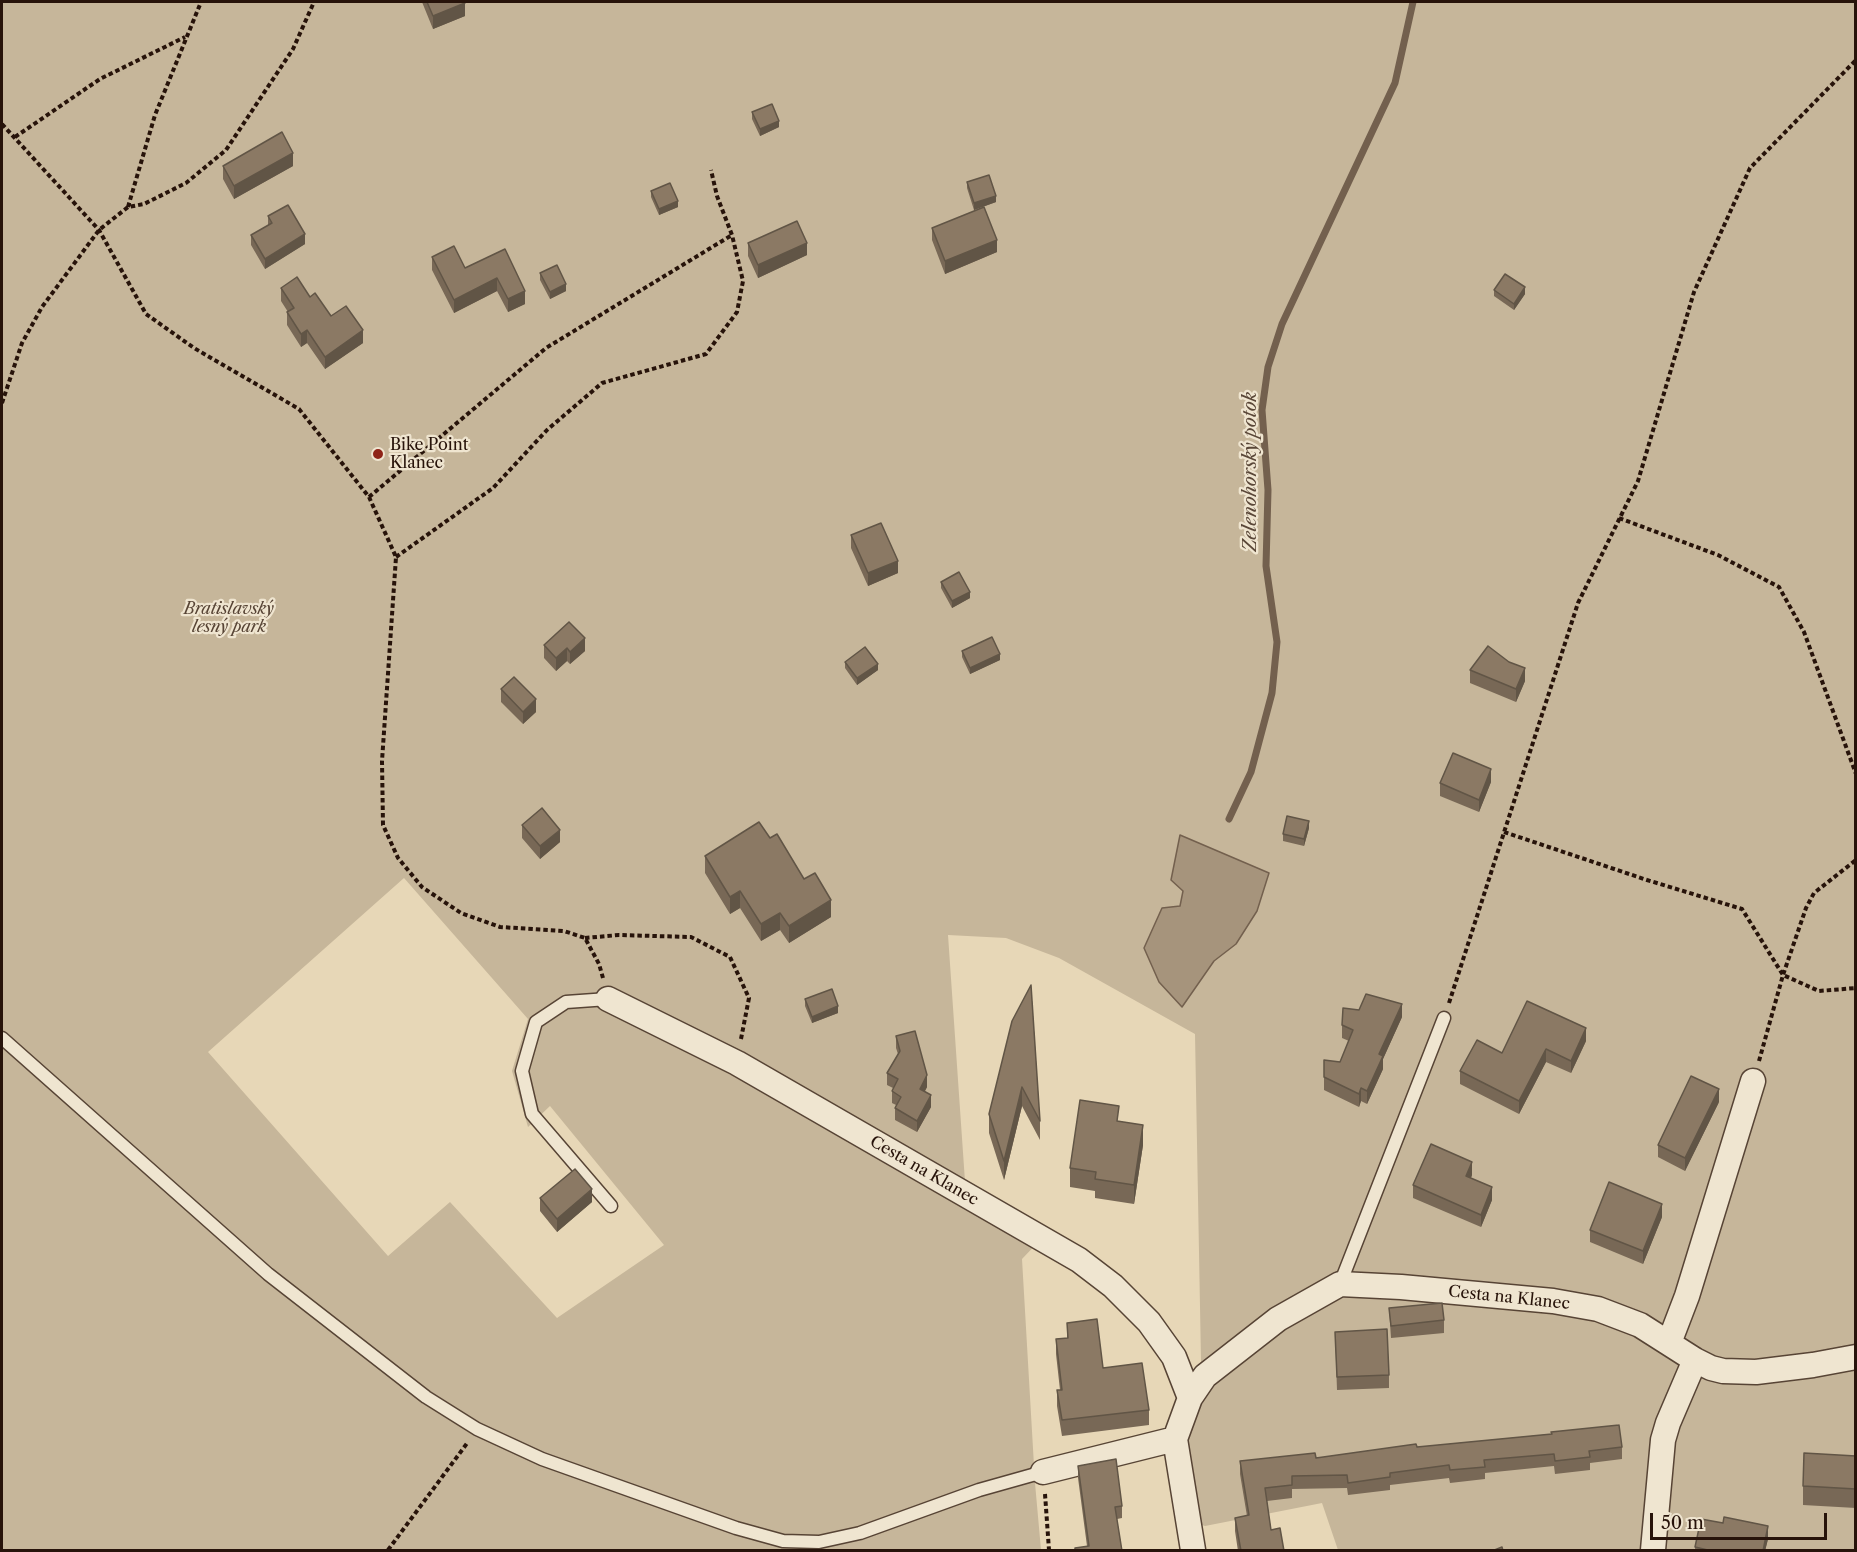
<!DOCTYPE html>
<html>
<head>
<meta charset="utf-8">
<style>
	body { margin:0 }
	#map { position:relative; width:1857px; height:1552px; overflow:hidden; background:#e7d7b7; font-family:"Libre Caslon Text",serif }
	canvas { display:block }
	.frame { position:absolute; inset:0; border:3px solid #27130a; pointer-events:none }
	.scale { position:absolute; left:1650px; top:1513px; width:177px; height:27px; box-sizing:border-box; border:3px solid #27130a; border-top:0; padding-left:8px; font-size:18px; line-height:21px; white-space:nowrap; color:#27130a; -webkit-text-stroke:4px #efe5d0; paint-order:stroke }
</style>
</head>
<body>
<div id="map">
<canvas width="1857" height="1552"></canvas>
<div class="frame"></div>
<div class="scale">50 m</div>
</div>
<script>
const ctx = document.querySelector('canvas').getContext('2d');
ctx.lineJoin = 'round';
function paint(path, color) { ctx.fillStyle = color; ctx.fill(path, 'evenodd'); }
const shape = rows => new Path2D(rows.map(r => 'M' + r).join(''));
function stroke(path, color, width, dash) { ctx.strokeStyle = color; ctx.lineWidth = width; ctx.lineCap = dash ? 'butt' : 'round'; ctx.setLineDash(dash || []); ctx.stroke(path); }
function write(font, color, halo, rows, align = 'center') {
  ctx.font = font + ' "Libre Caslon Text",serif'; ctx.lineWidth = 4.5; ctx.setLineDash([]); ctx.textBaseline = 'middle'; ctx.strokeStyle = halo; ctx.fillStyle = color; for (const [text, x, y, turn = 0] of rows) {
    ctx.save(); ctx.translate(x, y); ctx.rotate((+turn || 0) * Math.PI / 180); ctx.textAlign = isNaN(turn) ? turn : align; if (halo) ctx.strokeText(text, 0, 0); ctx.fillText(text, 0, 0); ctx.restore();
  }
}
const green = shape([
	[2,2,1855,2,1855,1550,1338,1550,1322,1503,1205,1526,1187,1520,1175,1439,1205,1376,1201,1361,1195,1034,1059,958,1006,938,948,935,966,1196,1042,1238,1022,1259,1035,1483,1041,1550,2,1550],
	[404,878,528,1019,512,1071,528,1127,550,1106,664,1245,557,1318,450,1202,388,1256,208,1052]
]);
const water = shape([
	[1180,835,1269,873,1257,911,1236,944,1214,961,1182,1007,1159,982,1144,948,1162,908,1180,906,1183,891,1171,880,1180,835]
]);
const stream = shape([
	[1229,819,1251,772,1272,693,1277,642,1266,566,1268,490,1262,410,1268,367,1282,324,1395,83,1413,2]
]);
const path = shape([
	[2,124,99,230,146,314,194,348,299,409,369,497,396,557,382,761,383,825,398,858,422,887,461,913,500,927,564,931,585,938,599,964,603,978],
	[15,137,100,79,185,37],
	[128,207,155,115,201,2],
	[2,403,22,343,42,307,99,230,128,207,144,204,186,183,226,150,293,49,314,2],
	[369,497,546,348,732,235],
	[1619,518,1718,555,1779,587,1804,632,1856,774],
	[396,557,493,488,547,430,602,383,706,354,737,312,743,281,732,235,717,196,711,170],
	[1504,832,1647,880,1742,909,1783,975,1819,991,1856,988],
	[585,938,619,935,691,937,730,957,749,998,741,1039],
	[1449,1003,1578,603,1638,481,1694,292,1750,168,1856,60],
	[1759,1061,1783,975,1806,908,1814,893,1856,860],
	[1045,1494,1049,1550],
	[388,1550,468,1442]
]);
const service = shape([
	[608,999,566,1002,536,1022,522,1071,532,1114,611,1206],
	[2,1038,268,1274,426,1397,477,1429,542,1459,736,1528,783,1541,819,1542,860,1533,979,1490,1043,1472],
	[1340,1284,1444,1018]
]);
const minor = shape([
	[608,999,737,1063,1079,1260,1113,1286,1149,1322,1174,1357,1190,1398],
	[1669,1343,1687,1296,1753,1081],
	[1043,1472,1175,1439],
	[1193,1550,1175,1439,1190,1398,1205,1376,1278,1319,1340,1284,1401,1287,1553,1301,1598,1309,1640,1325,1695,1360,1711,1368,1723,1371,1756,1372,1813,1365,1856,1357],
	[1653,1550,1663,1440,1668,1423,1695,1360]
]);
const wall = shape([
	[422,2,464,2,465,16,433,29],
	[752,112,779,127,760,136,752,119],
	[223,166,293,166,234,199,223,179],
	[967,182,996,202,974,210,967,188],
	[651,191,678,207,659,215,651,197],
	[268,216,305,244,265,269,251,245,251,235,268,226],
	[932,228,997,252,945,274,932,240],
	[748,243,807,255,758,278,748,256],
	[505,249,525,304,508,312,497,291,454,313,432,270,432,257,465,268],
	[540,273,566,291,550,299,540,280],
	[281,288,310,297,363,343,325,369,307,343,301,347,287,325,287,312,288,312,281,301],
	[1494,290,1525,294,1514,310,1494,296],
	[851,535,898,573,868,586,851,548],
	[941,582,970,598,952,608,941,588],
	[544,645,585,651,570,664,567,661,556,671,544,658],
	[962,651,1000,660,970,674,962,657],
	[845,662,878,670,857,685,845,668],
	[1470,670,1525,681,1516,702,1470,683],
	[501,689,536,712,523,724,501,702],
	[1491,782,1479,812,1440,796,1440,783],
	[522,825,560,842,540,859,522,838],
	[1309,828,1304,846,1283,841,1283,834],
	[770,838,804,879,831,917,789,943,780,930,761,941,740,908,730,914,705,873,705,856],
	[1031,985,1040,1121,1040,1140,1022,1106,1004,1180,989,1133,989,1114],
	[805,999,838,1013,812,1023,805,1006],
	[1402,1017,1383,1059,1383,1069,1367,1104,1361,1101,1359,1107,1324,1090,1324,1077,1340,1062,1349,1041,1342,1038,1342,1025],
	[896,1036,927,1087,925,1091,931,1107,917,1132,895,1120,895,1108,896,1105,892,1103,892,1091,893,1088,887,1085,887,1073,898,1054,896,1048],
	[1586,1041,1571,1073,1546,1062,1519,1114,1460,1084,1460,1071,1502,1053],
	[1719,1102,1685,1171,1658,1157,1658,1145],
	[1119,1122,1143,1145,1134,1204,1095,1198,1095,1191,1070,1187,1070,1168],
	[1472,1175,1471,1178,1492,1200,1481,1227,1413,1198,1413,1185],
	[540,1198,592,1202,557,1232,540,1211],
	[1662,1217,1643,1264,1590,1242,1590,1230],
	[1389,1308,1444,1320,1444,1333,1391,1338],
	[1067,1323,1103,1368,1149,1410,1149,1425,1062,1436,1057,1406,1057,1390,1060,1390,1056,1354,1056,1339,1067,1338],
	[1335,1332,1389,1375,1389,1388,1337,1390],
	[1551,1434,1622,1447,1622,1459,1590,1463,1590,1470,1555,1474,1554,1466,1485,1473,1485,1479,1450,1483,1449,1478,1390,1485,1390,1490,1348,1495,1347,1488,1292,1489,1292,1498,1267,1501,1271,1530,1284,1551,1238,1551,1235,1531,1235,1518,1247,1516,1240,1474,1240,1461,1316,1458,1417,1447],
	[1856,1456,1856,1508,1803,1505,1803,1486],
	[1078,1466,1122,1506,1122,1518,1117,1519,1122,1551,1087,1546,1078,1478],
	[1768,1539,1765,1551,1695,1551,1695,1547]
]);
const shadedWall = shape([
	[465,3,465,16,433,29,433,16],
	[779,121,779,127,760,136,760,129],
	[293,153,293,166,234,199,234,186],
	[996,196,996,202,974,210,974,203],
	[678,201,678,207,659,215,659,209],
	[305,234,305,244,265,269,265,259],
	[997,240,997,252,945,274,945,261],
	[807,243,807,255,758,278,758,265],
	[497,278,497,291,454,313,454,300],
	[566,284,566,291,550,299,550,292],
	[1525,287,1525,294,1514,310,1514,304],
	[525,291,525,304,508,312,508,299],
	[307,330,307,343,301,347,301,334],
	[363,330,363,343,325,369,325,357],
	[898,561,898,573,868,586,868,573],
	[970,592,970,598,952,608,952,601],
	[585,638,585,651,570,664,570,652],
	[567,648,567,661,556,671,556,658],
	[1000,654,1000,660,970,674,970,668],
	[878,664,878,670,857,685,857,678],
	[1525,668,1525,681,1516,702,1516,689],
	[536,699,536,712,523,724,523,712],
	[1491,769,1491,782,1479,812,1479,800],
	[1309,821,1309,828,1304,846,1304,839],
	[560,830,560,842,540,859,540,846],
	[740,891,740,908,730,914,730,897],
	[831,900,831,917,789,943,789,926],
	[780,913,780,930,761,941,761,924],
	[1402,1004,1402,1017,1383,1059,1383,1069,1367,1104,1367,1091,1379,1054],
	[838,1006,838,1013,812,1023,812,1017],
	[1586,1028,1586,1041,1571,1073,1571,1061],
	[1546,1049,1546,1062,1519,1114,1519,1101],
	[927,1075,927,1087,920,1100,920,1089],
	[1022,1087,1022,1106,1004,1180,1004,1161],
	[1361,1088,1361,1101,1359,1107,1359,1094],
	[1719,1089,1719,1102,1685,1171,1685,1158],
	[931,1095,931,1107,917,1132,917,1121],
	[1143,1125,1143,1145,1134,1204,1134,1185],
	[1472,1162,1472,1175,1466,1189,1466,1176],
	[1492,1187,1492,1200,1481,1227,1481,1215],
	[592,1189,592,1202,557,1232,557,1219],
	[1662,1204,1662,1217,1643,1264,1643,1251],
	[1768,1526,1768,1539,1765,1551,1763,1551]
]);
const building = shape([
	[427,2,464,2,465,3,433,16,427,2],
	[772,104,779,121,760,129,752,112,772,104],
	[282,132,293,153,234,186,223,166,282,132],
	[989,175,996,196,974,203,967,182,989,175],
	[670,183,678,201,659,209,651,191,670,183],
	[288,205,305,234,265,259,251,235,272,223,268,216,288,205],
	[984,207,997,240,945,261,932,228,984,207],
	[797,221,807,243,758,265,748,243,797,221],
	[454,246,465,268,505,249,525,291,508,299,497,278,454,300,432,257,454,246],
	[557,265,566,284,550,292,540,273,557,265],
	[1505,274,1525,287,1514,304,1494,290,1505,274],
	[297,277,310,297,315,293,331,316,346,306,363,330,325,357,307,330,301,334,287,312,294,308,281,288,297,277],
	[881,523,898,561,868,573,851,535,881,523],
	[959,572,970,592,952,601,941,582,959,572],
	[569,622,585,638,570,652,567,648,556,658,544,645,569,622],
	[992,637,1000,654,970,668,962,651,992,637],
	[1488,646,1509,662,1525,668,1516,689,1470,670,1488,646],
	[865,647,878,664,857,678,845,662,865,647],
	[514,677,536,699,523,712,501,689,514,677],
	[1453,753,1491,769,1479,800,1440,783,1453,753],
	[542,808,560,830,540,846,522,825,542,808],
	[1287,816,1309,821,1304,839,1283,834,1287,816],
	[759,822,770,838,777,834,804,879,815,873,831,900,789,926,780,913,761,924,740,891,730,897,705,856,759,822],
	[1031,985,1040,1121,1022,1087,1004,1161,989,1114,1012,1021,1031,985],
	[832,989,838,1006,812,1017,805,999,832,989],
	[1366,994,1402,1004,1379,1054,1383,1056,1367,1091,1361,1088,1359,1094,1324,1077,1324,1060,1340,1062,1353,1030,1342,1025,1343,1008,1359,1010,1366,994],
	[1527,1001,1586,1028,1571,1061,1546,1049,1519,1101,1460,1071,1477,1040,1502,1053,1527,1001],
	[915,1031,927,1075,920,1089,931,1095,917,1121,895,1108,901,1097,892,1091,898,1079,887,1073,900,1051,896,1036,915,1031],
	[1691,1076,1719,1089,1685,1158,1658,1145,1691,1076],
	[1080,1100,1119,1106,1117,1121,1143,1125,1134,1185,1095,1179,1096,1172,1070,1168,1080,1100],
	[1431,1144,1472,1162,1466,1176,1492,1187,1481,1215,1413,1185,1431,1144],
	[575,1169,592,1189,557,1219,540,1198,575,1169],
	[1609,1182,1662,1204,1643,1251,1590,1230,1609,1182],
	[1442,1303,1444,1320,1391,1326,1389,1308,1442,1303],
	[1097,1319,1103,1368,1142,1363,1149,1410,1062,1420,1057,1390,1062,1390,1056,1339,1068,1338,1067,1323,1097,1319],
	[1387,1329,1389,1375,1337,1377,1335,1332,1387,1329],
	[1619,1425,1622,1447,1589,1451,1590,1457,1555,1461,1554,1454,1484,1460,1485,1467,1450,1470,1449,1465,1390,1473,1390,1477,1348,1483,1347,1475,1292,1476,1292,1485,1265,1488,1271,1530,1280,1528,1284,1551,1241,1551,1235,1518,1249,1515,1240,1461,1315,1453,1316,1458,1416,1444,1417,1447,1552,1434,1551,1432,1619,1425],
	[1804,1453,1856,1456,1856,1489,1803,1486,1804,1453],
	[1116,1459,1122,1506,1115,1507,1122,1551,1075,1551,1075,1548,1089,1546,1078,1466,1116,1459],
	[1724,1517,1768,1526,1763,1551,1712,1551,1695,1547,1701,1519,1723,1523,1724,1517],
	[1502,1547,1503,1551,1492,1551,1502,1547]
]);
const markers = [
	[378,454,6,"#8f2418"]
];
const poiNames = [
	["Bike Point",390,445],
	["Klanec",390,463]
];
const parkNames = [
	["Bratislavský",229,609],
	["lesný park",229,627]
];
const streetNames = [
	["Cesta na Klanec",924,1171,30],
	["Cesta na Klanec",1509,1298,6]
];
const waterNames = [
	["Zelenohorský potok",1251,472,-90]
];
paint(green, '#c6b69a');
paint(water, '#a6947c');
stroke(water, '#73604e', 1.5);
stroke(stream, '#73604e', 7);
stroke(service, '#574435', 15);
stroke(minor, '#574435', 27);
stroke(path, '#27130a', 4, [4.5, 3]);
stroke(service, '#efe5d0', 12);
stroke(minor, '#efe5d0', 24);
paint(wall, '#786856');
paint(shadedWall, '#615546');
paint(building, '#8b7964');
stroke(building, '#615546', 1.5);
for (const [x, y, r, color] of markers) { const dot = new Path2D(); dot.arc(x, y, r, 0, 2 * Math.PI); ctx.fillStyle = color; ctx.fill(dot); stroke(dot, '#efe5d0', 2); }
write('16px', '#27130a', '#efe5d0', poiNames, 'left');
write('italic 16px', '#574435', '#efe5d0', parkNames);
write('16px', '#27130a', '#efe5d0', streetNames);
write('italic 18px', '#5a4738', '#efe5d0', waterNames);
</script>
</body>
</html>
